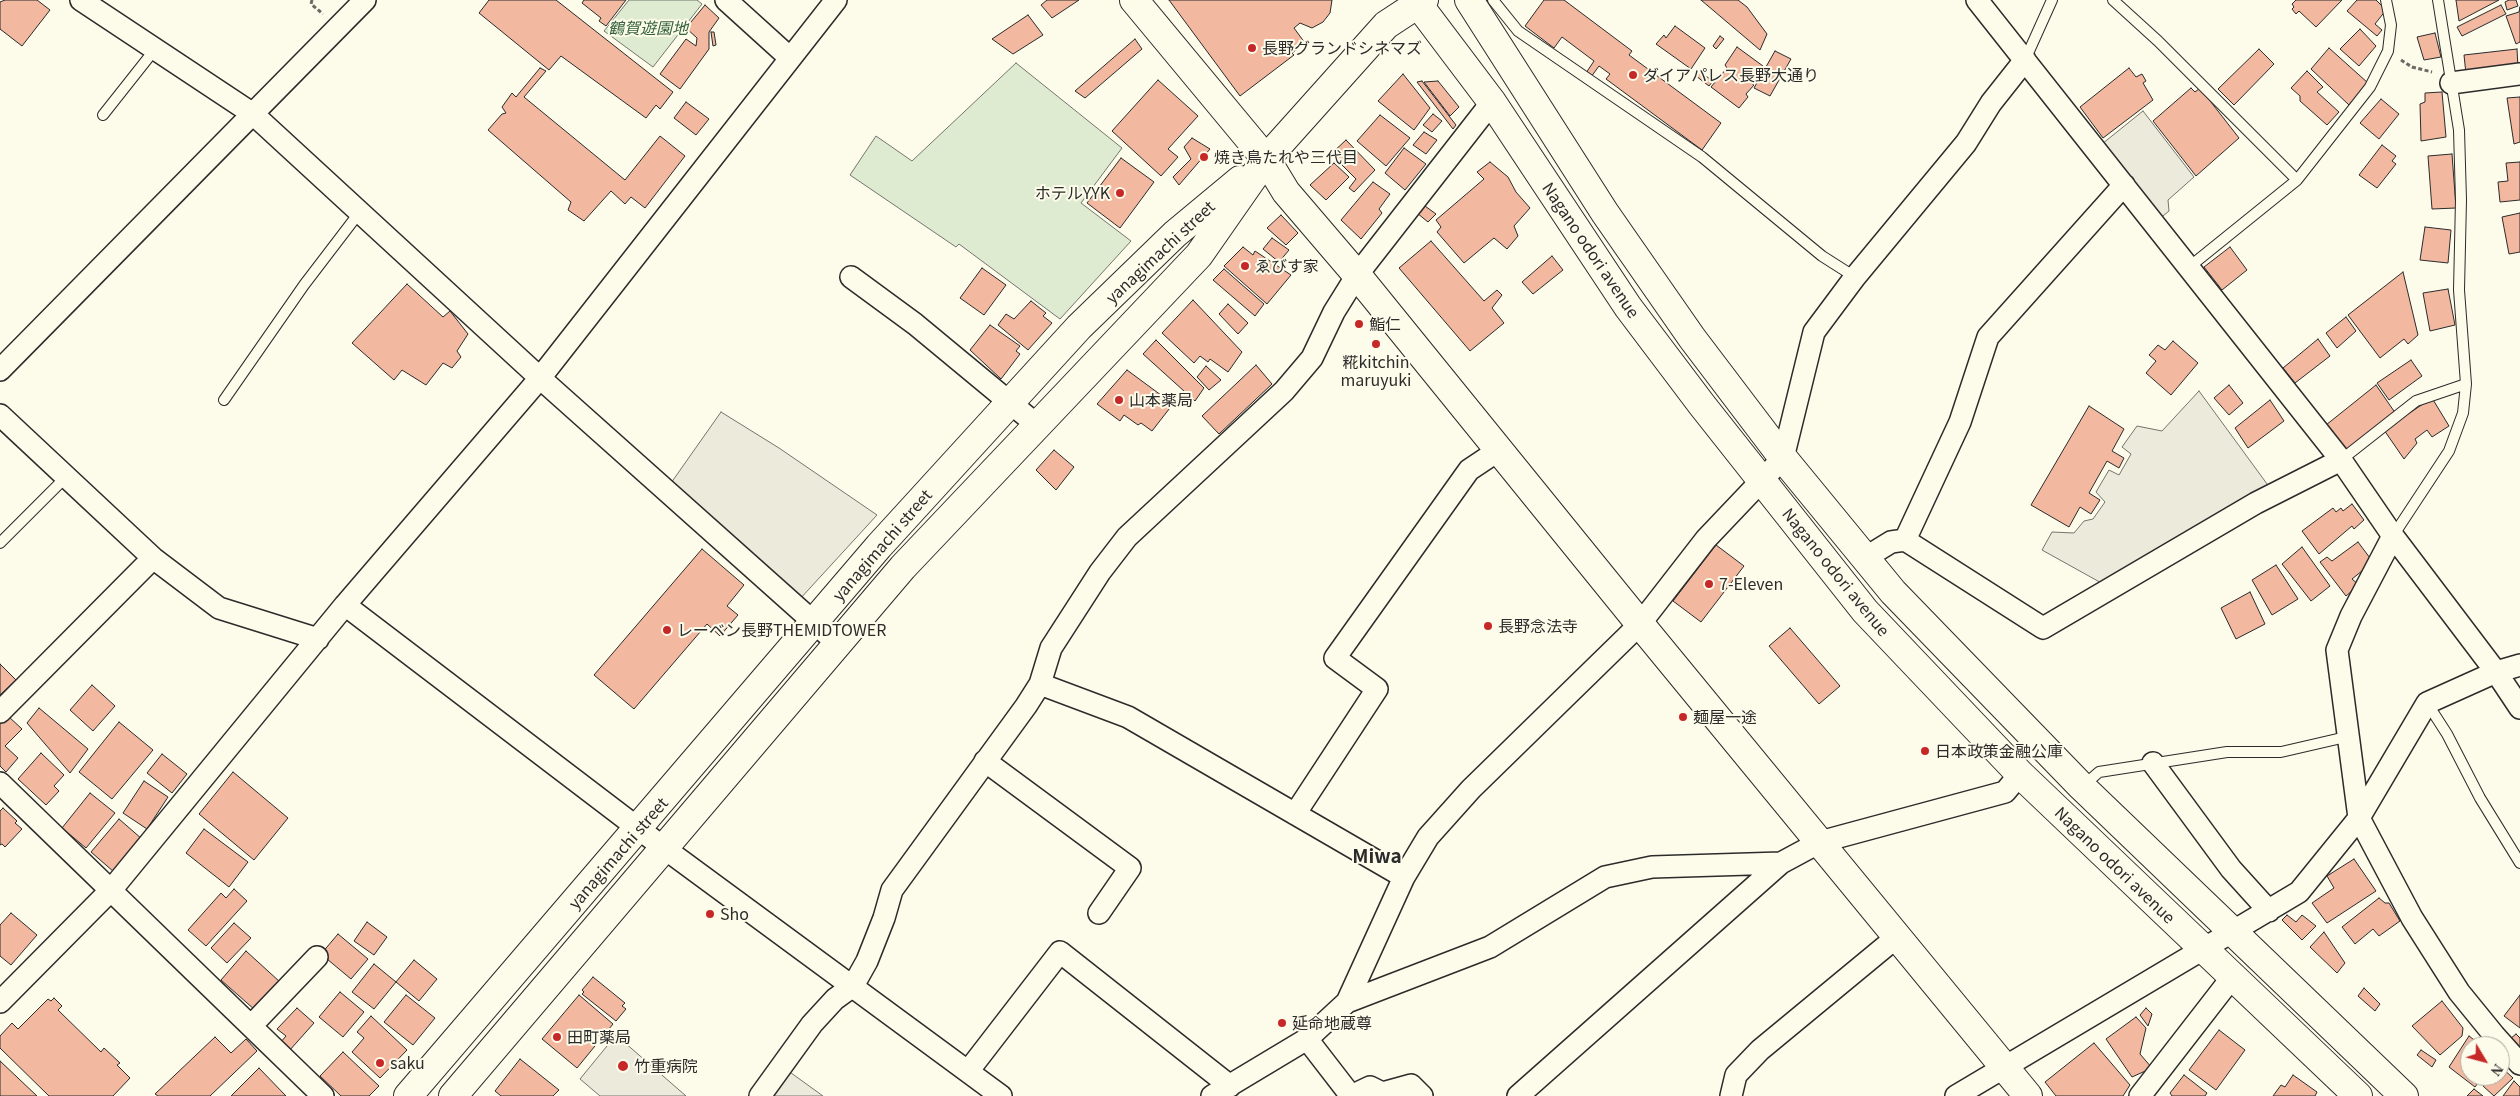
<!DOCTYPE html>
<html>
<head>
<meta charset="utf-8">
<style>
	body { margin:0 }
	#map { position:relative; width:2520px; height:1096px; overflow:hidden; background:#fdfbea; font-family:Georgia,serif }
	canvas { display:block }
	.north { position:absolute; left:2460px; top:1036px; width:50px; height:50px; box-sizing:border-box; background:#fdfbea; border:1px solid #a9a89e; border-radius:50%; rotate:127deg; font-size:14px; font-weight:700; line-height:20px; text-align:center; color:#2b2b2b }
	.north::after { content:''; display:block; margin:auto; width:18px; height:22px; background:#c62828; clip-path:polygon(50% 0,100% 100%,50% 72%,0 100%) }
</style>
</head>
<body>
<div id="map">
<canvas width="2520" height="1096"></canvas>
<div class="north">N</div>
</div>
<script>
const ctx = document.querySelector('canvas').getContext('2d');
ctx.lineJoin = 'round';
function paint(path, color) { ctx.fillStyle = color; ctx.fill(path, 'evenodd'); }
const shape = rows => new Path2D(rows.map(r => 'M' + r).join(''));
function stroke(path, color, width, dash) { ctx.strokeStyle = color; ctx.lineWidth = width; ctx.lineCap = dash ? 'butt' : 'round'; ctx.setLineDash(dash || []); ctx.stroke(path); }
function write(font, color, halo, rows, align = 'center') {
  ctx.font = font + ' Georgia,"Noto Sans JP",serif'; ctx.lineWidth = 4; ctx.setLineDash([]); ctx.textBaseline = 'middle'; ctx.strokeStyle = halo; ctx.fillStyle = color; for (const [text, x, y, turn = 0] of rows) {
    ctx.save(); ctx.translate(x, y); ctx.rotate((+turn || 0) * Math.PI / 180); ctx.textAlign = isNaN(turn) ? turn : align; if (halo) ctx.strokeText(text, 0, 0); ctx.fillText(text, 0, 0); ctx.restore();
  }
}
const green = shape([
	[629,0,697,0,702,4,653,67,604,31,629,0],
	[1016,63,1122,148,1081,203,1131,241,1060,319,959,244,956,247,850,175,876,136,912,161,1016,63]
]);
const parking = shape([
	[2143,111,2194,177,2168,200,2169,211,2158,220,2102,144,2143,111],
	[2199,391,2270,488,2105,585,2042,550,2052,532,2074,533,2084,521,2093,519,2105,502,2096,492,2109,470,2119,475,2131,454,2122,447,2137,426,2162,431,2199,391],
	[721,412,779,448,877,515,799,600,671,483,721,412],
	[616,1035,686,1096,600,1096,580,1079,616,1035],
	[787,1070,823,1096,767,1096,787,1070]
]);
const building = shape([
	[5,0,37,0,50,10,22,46,0,29,0,2,5,0],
	[489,0,556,0,673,92,660,109,656,105,646,118,561,56,549,70,479,13,489,0],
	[584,0,626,0,606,26,599,21,601,18,582,3,584,0],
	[1047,0,1079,0,1052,18,1041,5,1047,0],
	[1169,0,1332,0,1330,13,1323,22,1312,28,1300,23,1294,28,1305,43,1292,53,1294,55,1240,96,1169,0],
	[1544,0,1564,0,1632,51,1629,55,1721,123,1702,150,1606,79,1610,74,1599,66,1591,77,1586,73,1594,61,1562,37,1554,48,1525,26,1544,0],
	[1701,0,1738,0,1747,7,1767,34,1760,50,1701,0],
	[2296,0,2342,0,2316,27,2299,11,2296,14,2292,9,2294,7,2292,4,2296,0],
	[2357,0,2376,0,2386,10,2375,24,2382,30,2377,36,2347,11,2357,0],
	[2456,0,2499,0,2459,21,2456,0],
	[2509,0,2516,0,2518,6,2507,10,2505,2,2509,0],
	[705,5,719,18,709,32,709,49,680,89,660,74,686,39,696,46,697,38,686,28,705,5],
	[2501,5,2506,14,2462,36,2457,27,2501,5],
	[2520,7,2520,42,2516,44,2506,16,2519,12,2520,7],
	[1028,15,1043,35,1013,54,992,39,1028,15],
	[1675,26,1705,48,1691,69,1656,44,1664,35,1666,38,1675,26],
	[2360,29,2376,46,2359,66,2340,49,2360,29],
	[711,32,714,32,716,45,713,46,711,32],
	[2435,33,2441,57,2424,60,2417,37,2435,33],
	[1720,36,1724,39,1716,49,1713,46,1720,36],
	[1135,39,1142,49,1085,98,1075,91,1135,39],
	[1737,47,1763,66,1751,83,1754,85,1746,94,1748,97,1739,108,1711,87,1727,68,1725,65,1737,47],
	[2329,48,2368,83,2349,105,2311,69,2329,48],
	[2259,49,2274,64,2234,105,2218,89,2259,49],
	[2517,49,2518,68,2466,74,2464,55,2517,49],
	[1775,51,1791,59,1770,96,1754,88,1775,51],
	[540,68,546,71,524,97,625,180,660,136,685,156,645,208,631,197,625,204,611,191,584,221,568,210,571,202,488,130,502,114,506,113,502,107,512,93,516,97,540,68],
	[2129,68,2136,77,2142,74,2146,81,2143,83,2153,100,2103,138,2080,107,2129,68],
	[2307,71,2323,87,2317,92,2339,112,2327,125,2300,101,2300,96,2291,88,2307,71],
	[1700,72,1713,81,1709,86,1696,76,1700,72],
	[1403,74,1430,108,1414,130,1378,101,1403,74],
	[1158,80,1198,116,1168,149,1178,157,1161,176,1112,131,1158,80],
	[1422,81,1456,125,1453,129,1417,82,1422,81],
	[1438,81,1459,107,1450,116,1424,82,1438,81],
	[2191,88,2195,92,2200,88,2239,138,2196,176,2153,121,2191,88],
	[2442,92,2446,137,2421,141,2420,104,2425,102,2425,93,2442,92],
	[2520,97,2520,142,2514,144,2507,98,2520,97],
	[2381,99,2399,114,2379,139,2360,123,2381,99],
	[686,102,709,119,696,135,674,118,686,102],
	[1433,114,1442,121,1432,132,1423,125,1433,114],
	[1380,115,1410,138,1386,166,1357,141,1380,115],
	[1424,132,1437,140,1426,154,1413,145,1424,132],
	[1192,138,1210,149,1179,185,1173,177,1191,159,1184,147,1192,138],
	[1346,140,1375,170,1354,192,1349,188,1356,179,1331,154,1346,140],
	[2382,145,2396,156,2392,161,2396,164,2377,188,2359,175,2382,145],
	[1404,148,1426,164,1405,190,1385,173,1404,148],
	[2452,154,2456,208,2432,209,2428,156,2452,154],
	[1121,158,1154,182,1120,228,1087,203,1121,158],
	[1490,162,1508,177,1516,192,1530,208,1514,226,1518,236,1507,249,1494,238,1464,263,1437,232,1441,227,1436,220,1484,179,1477,172,1490,162],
	[2520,162,2520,200,2500,202,2498,182,2508,181,2506,163,2520,162],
	[1334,163,1349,177,1326,200,1310,185,1334,163],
	[1373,182,1390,194,1379,209,1382,213,1361,239,1341,220,1373,182],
	[1425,206,1436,214,1428,222,1417,213,1425,206],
	[2520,213,2520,252,2509,254,2502,217,2520,213],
	[1281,215,1298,233,1286,245,1267,228,1281,215],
	[2425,227,2451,230,2448,263,2420,260,2425,227],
	[1272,238,1289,250,1279,262,1263,249,1272,238],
	[1431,241,1484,301,1497,290,1502,295,1492,308,1504,323,1470,351,1399,268,1431,241],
	[1243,247,1253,255,1255,251,1291,275,1267,304,1224,266,1243,247],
	[2230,247,2247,270,2222,290,2204,267,2230,247],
	[1552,256,1563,270,1533,294,1522,282,1552,256],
	[982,268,1006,285,984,315,960,298,982,268],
	[1224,269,1264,304,1255,316,1213,280,1224,269],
	[2403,272,2418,335,2408,344,2404,339,2380,358,2348,315,2403,272],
	[407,284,443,317,450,311,468,334,457,351,461,357,452,368,443,363,426,385,402,370,394,380,352,343,407,284],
	[2448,289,2455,325,2430,331,2423,293,2448,289],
	[1193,300,1242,352,1228,372,1210,359,1208,362,1200,356,1194,363,1162,333,1193,300],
	[1031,301,1046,313,1043,316,1052,323,1028,350,998,325,1006,314,1014,319,1031,301],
	[1228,304,1248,323,1238,334,1219,314,1228,304],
	[2346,317,2356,331,2337,348,2326,333,2346,317],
	[990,325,1020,346,1016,351,1020,354,1001,379,970,350,990,325],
	[2318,339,2330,356,2295,383,2283,368,2318,339],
	[1156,340,1204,388,1195,401,1143,354,1156,340],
	[2173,341,2198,363,2171,395,2146,373,2156,361,2149,355,2158,345,2165,350,2173,341],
	[2411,360,2422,376,2389,400,2377,383,2411,360],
	[1256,365,1272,384,1219,434,1202,416,1256,365],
	[1206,366,1221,380,1209,390,1197,377,1206,366],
	[1127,370,1173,404,1152,431,1141,423,1138,425,1124,415,1120,421,1097,404,1127,370],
	[2229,385,2243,403,2229,415,2214,398,2229,385],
	[2376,385,2396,414,2345,453,2326,425,2376,385],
	[2432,398,2449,426,2432,437,2427,430,2415,439,2417,443,2404,459,2384,430,2432,398],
	[2270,400,2284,421,2248,448,2235,428,2270,400],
	[2089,406,2124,429,2112,451,2124,458,2119,468,2107,461,2089,493,2100,500,2091,514,2080,507,2069,527,2031,505,2089,406],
	[1054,450,1074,467,1056,490,1036,470,1054,450],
	[2352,504,2364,520,2354,529,2352,526,2319,554,2302,531,2333,508,2336,512,2341,508,2343,511,2352,504],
	[2358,542,2373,562,2352,579,2359,585,2346,596,2320,562,2327,557,2332,561,2358,542],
	[1716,545,1744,566,1701,622,1673,601,1716,545],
	[2302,547,2330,586,2311,601,2282,564,2302,547],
	[702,549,744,585,727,606,738,615,720,636,707,624,634,709,594,675,702,549],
	[2276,565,2298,599,2272,615,2252,580,2276,565],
	[2250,592,2265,624,2236,639,2221,608,2250,592],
	[1790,628,1840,686,1819,704,1769,646,1790,628],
	[0,664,16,680,0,695,0,664],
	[92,685,115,706,93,731,70,710,92,685],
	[39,708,88,749,70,773,27,723,39,708],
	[8,716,22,729,5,746,18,758,6,772,0,766,0,724,8,716],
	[119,722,153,750,112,799,79,772,119,722],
	[41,753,64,775,54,786,59,791,46,805,18,779,41,753],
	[162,754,187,774,172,793,147,773,162,754],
	[233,772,288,818,254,860,199,814,233,772],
	[144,781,168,797,147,829,123,813,144,781],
	[90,793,115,813,86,848,62,828,90,793],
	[3,808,17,821,15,823,22,829,5,847,2,844,0,845,0,811,3,808],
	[119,819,142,839,114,872,91,852,119,819],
	[204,829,248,862,229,887,186,853,204,829],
	[2354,859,2376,891,2327,923,2312,903,2334,888,2327,876,2354,859],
	[234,889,247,901,206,946,188,930,221,893,226,898,234,889],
	[2379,898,2385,903,2389,903,2400,921,2379,936,2373,929,2355,944,2342,927,2379,898],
	[11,913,37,935,11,965,0,956,0,925,11,913],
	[2287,915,2296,922,2302,915,2316,926,2302,940,2282,920,2287,915],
	[367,922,387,937,374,955,354,941,367,922],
	[234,923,251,938,227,963,211,948,234,923],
	[2324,932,2345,963,2337,973,2310,947,2324,932],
	[338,934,368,959,351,979,321,954,338,934],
	[246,951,280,982,255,1010,221,980,246,951],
	[414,960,437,979,419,1001,396,982,414,960],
	[374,964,396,982,374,1009,352,992,374,964],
	[593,977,625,1003,622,1006,626,1009,616,1021,582,994,584,992,582,990,593,977],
	[2364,988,2380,1004,2375,1011,2358,996,2364,988],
	[340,992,364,1012,343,1037,319,1017,340,992],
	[406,995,435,1018,413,1045,384,1022,406,995],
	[579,995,613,1024,577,1068,542,1039,579,995],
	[2520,995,2520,1028,2504,1016,2520,995],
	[54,998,62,1006,58,1010,101,1052,104,1048,120,1063,117,1065,130,1078,113,1096,49,1096,0,1048,0,1036,12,1023,18,1029,48,999,51,1001,54,998],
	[2442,1001,2463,1028,2462,1036,2440,1055,2412,1026,2442,1001],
	[297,1008,314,1023,289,1051,280,1043,286,1036,277,1029,297,1008],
	[2146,1008,2152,1014,2148,1026,2140,1015,2146,1008],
	[371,1016,407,1050,380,1078,352,1052,364,1038,357,1032,371,1016],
	[2136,1017,2146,1028,2140,1054,2152,1068,2132,1077,2106,1039,2136,1017],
	[2219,1030,2245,1050,2216,1090,2189,1070,2219,1030],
	[2516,1034,2520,1038,2520,1049,2510,1039,2516,1034],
	[2469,1036,2482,1046,2470,1046,2470,1076,2483,1076,2475,1087,2449,1067,2469,1036],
	[215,1037,231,1053,246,1039,257,1051,210,1096,158,1096,155,1094,215,1037],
	[2094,1043,2130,1085,2123,1096,2056,1096,2045,1082,2094,1043],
	[2421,1050,2436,1060,2432,1067,2417,1055,2421,1050],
	[343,1052,379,1086,369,1096,341,1096,320,1076,343,1052],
	[520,1059,559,1090,553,1096,501,1096,495,1091,520,1059],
	[0,1061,37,1096,0,1096,0,1061],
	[2500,1066,2513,1078,2494,1096,2483,1086,2491,1076,2500,1076,2500,1066],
	[259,1068,286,1096,231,1096,259,1068],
	[2184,1075,2207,1093,2205,1096,2172,1096,2170,1093,2184,1075],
	[2293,1075,2317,1092,2315,1096,2273,1096,2281,1085,2285,1087,2293,1075],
	[2514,1081,2520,1087,2520,1096,2503,1096,2514,1081],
	[2474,1089,2483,1096,2467,1096,2474,1089]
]);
const path = shape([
	[312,0,311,4,323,14],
	[2401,60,2412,67,2432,72]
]);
const lane = shape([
	[1493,0,1518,31,1702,157,1822,256,1855,277],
	[2113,0,2158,41,2297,180],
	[2025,60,2052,0],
	[103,115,156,48],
	[2188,268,2297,180,2370,87,2388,51,2391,25,2386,0],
	[224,400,304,285,359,213],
	[2341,460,2416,401,2466,384],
	[2393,536,2449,451,2463,413,2466,384,2459,290,2461,200,2459,130,2438,0],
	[0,543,66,477],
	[2427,703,2447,734,2480,798,2520,863],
	[2083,786,2099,772,2227,752,2281,752,2346,737]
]);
const street = shape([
	[81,0,253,114,540,378,837,643],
	[726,0,790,58],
	[1977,0,2341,460,2393,536,2496,672,2520,708],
	[2451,83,2520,74],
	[851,277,915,324,1037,425],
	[0,370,365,0],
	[0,415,153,558,219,608,318,639],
	[2393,536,2351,616,2337,650,2359,818,2412,918,2459,992,2494,1035,2520,1064],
	[1905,540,1960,422,1988,337,2124,185],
	[1865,558,1891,542,1905,540,2043,628,2256,503,2341,460],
	[345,605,664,848,1001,1096],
	[1040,684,1128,717,1404,877],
	[0,712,153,558],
	[985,761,1130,868,1099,913],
	[2153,763,2231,869,2269,911],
	[0,783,323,1096],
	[1295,814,1377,689,1335,658,1469,470,1499,450],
	[0,1002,112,889,345,605,540,378,836,0],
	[1347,1002,1404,877,1428,837,1471,789,1640,624,1706,539,1783,458,1814,332,1855,277,1966,143,1991,103,2025,60],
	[251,1026,317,957],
	[1307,1039,1351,1096],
	[969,1070,1060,952,1230,1086],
	[760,1096,812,1024,835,999,853,986,867,961,884,918,892,890,1026,706,1040,684,1051,648,1100,572,1127,537,1284,391,1312,358,1334,312,1357,275,1492,102],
	[1212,1096,1307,1039,1347,1002,1490,947,1605,877,1652,867,1781,863],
	[1351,1096,1370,1087,1382,1093,1411,1085,1422,1096],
	[1518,1096,1781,863,1820,842,2005,792,2020,774],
	[1731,1096,1736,1075,1760,1050,1898,936],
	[1956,1096,2299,892,2359,818,2427,703,2496,672,2520,665],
	[2140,1096,2233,976]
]);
const secondary = shape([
	[1134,0,1266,159,1286,192,1357,275,1640,624,2028,1096],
	[1415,0,1492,102,1628,307,1702,405,1865,611,2020,774,2358,1096],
	[1469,0,1605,213,1692,338,1783,458,1893,592,2082,787,2404,1096]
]);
const highway = shape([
	[408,1096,879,546,1079,327,1175,234,1240,180],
	[453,1096,903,567,1199,255,1266,159,1386,25,1424,0]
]);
const markers = [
	[1252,48,5,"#c62828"],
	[1633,75,5,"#c62828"],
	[1204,157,5,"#c62828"],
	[1120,193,5,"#c62828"],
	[1245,266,5,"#c62828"],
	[1359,324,5,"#c62828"],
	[1376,344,5,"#c62828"],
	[1119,400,5,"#c62828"],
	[1709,584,5,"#c62828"],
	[1488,626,5,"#c62828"],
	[667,630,5,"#c62828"],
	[1683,717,5,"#c62828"],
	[1925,751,5,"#c62828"],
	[710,914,5,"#c62828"],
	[1282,1023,5,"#c62828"],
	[557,1037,5,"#c62828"],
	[380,1063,5,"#c62828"],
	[623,1066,6,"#c62828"]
];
const parkNames = [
	["鶴賀遊園地",648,28]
];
const poiNames = [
	["長野グランドシネマズ",1262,48],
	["ダイアパレス長野大通り",1643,75],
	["焼き鳥たれや三代目",1214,157],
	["ホテルYYK",1110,193,"right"],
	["ゑびす家",1255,266],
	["鮨仁",1369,324],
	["糀kitchin",1376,362,"center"],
	["maruyuki",1376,380,"center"],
	["山本薬局",1129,400],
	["7-Eleven",1719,584],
	["長野念法寺",1498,626],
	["レーベン長野THEMIDTOWER",677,630],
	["麺屋一途",1693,717],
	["日本政策金融公庫",1935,751],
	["Sho",720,914],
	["延命地蔵尊",1292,1023],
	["田町薬局",567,1037],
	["saku",390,1063],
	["竹重病院",634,1066]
];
const streetNames = [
	["Nagano odori avenue",1591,250,56],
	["yanagimachi street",1160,252,-43],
	["yanagimachi street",882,545,-49],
	["Nagano odori avenue",1836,572,51],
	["yanagimachi street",618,853,-49],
	["Nagano odori avenue",2115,865,44]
];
const quarterNames = [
	["Miwa",1377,856]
];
paint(green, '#deebd1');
stroke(green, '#74746e', 1);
paint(parking, '#eceadb');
stroke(parking, '#74746e', 1);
paint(building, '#f2b8a0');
stroke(building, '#2b2b2b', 1);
stroke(lane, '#2b2b2b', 12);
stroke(street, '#2b2b2b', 24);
stroke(secondary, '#2b2b2b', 30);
stroke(highway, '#2b2b2b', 30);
stroke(path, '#6a6964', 3, [4, 2.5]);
stroke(lane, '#fdfbea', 10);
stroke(street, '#fdfbea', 21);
stroke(secondary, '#fdfbea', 28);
stroke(highway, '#fdfbea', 28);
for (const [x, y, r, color] of markers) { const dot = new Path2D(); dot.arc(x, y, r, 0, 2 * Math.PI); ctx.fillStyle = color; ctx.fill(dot); stroke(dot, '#fdfbea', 2); }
write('italic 16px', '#34623c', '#fdfbea', parkNames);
write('16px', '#2b2b2b', '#fdfbea', poiNames, 'left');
write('16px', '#2b2b2b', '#fdfbea', streetNames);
write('bold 19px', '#2b2b2b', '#fdfbea', quarterNames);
</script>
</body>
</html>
